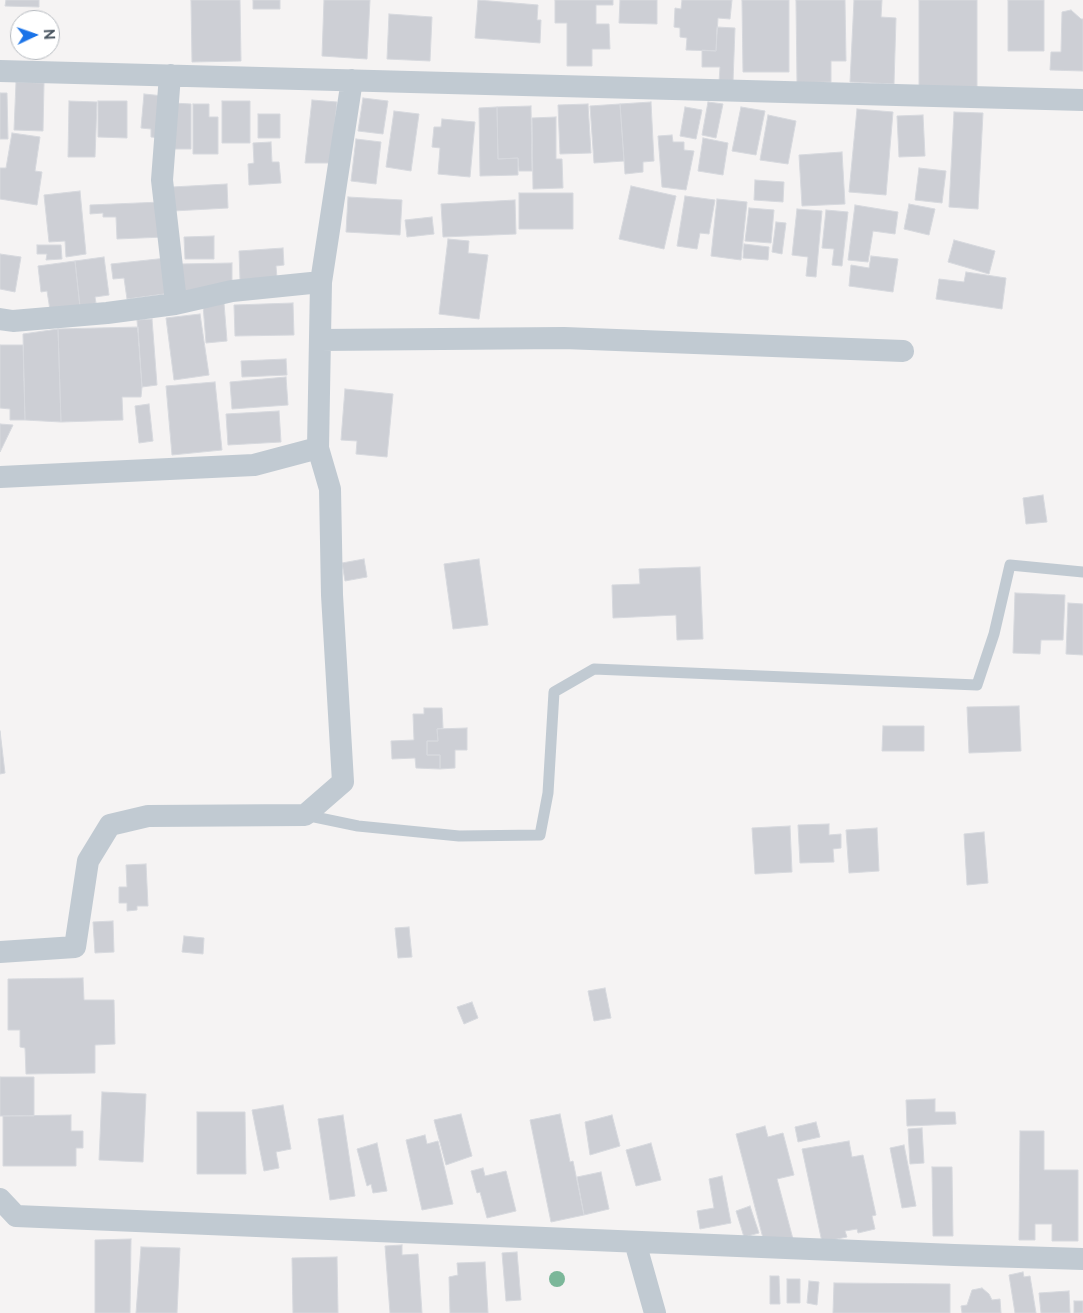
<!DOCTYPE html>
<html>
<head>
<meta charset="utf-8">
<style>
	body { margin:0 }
	#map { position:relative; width:1083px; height:1313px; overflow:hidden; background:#f5f3f3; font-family:Raleway,sans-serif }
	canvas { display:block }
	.north { position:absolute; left:10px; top:10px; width:50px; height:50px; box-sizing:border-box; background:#fff; border:1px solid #b7bbc0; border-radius:50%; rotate:87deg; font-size:14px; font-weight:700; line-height:20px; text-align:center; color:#4a5661 }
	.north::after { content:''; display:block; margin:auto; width:18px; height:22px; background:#1a73e8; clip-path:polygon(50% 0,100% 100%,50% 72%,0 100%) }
</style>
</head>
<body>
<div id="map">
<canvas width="1083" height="1313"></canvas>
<div class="north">N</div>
</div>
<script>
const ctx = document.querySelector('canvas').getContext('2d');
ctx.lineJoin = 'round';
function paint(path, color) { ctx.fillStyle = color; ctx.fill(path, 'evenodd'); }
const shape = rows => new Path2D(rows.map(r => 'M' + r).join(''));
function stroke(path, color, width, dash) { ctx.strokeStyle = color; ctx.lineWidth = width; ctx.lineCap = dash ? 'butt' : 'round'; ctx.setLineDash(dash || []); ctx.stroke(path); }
const building = shape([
	[6,0,39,0,39,7,5,6,6,0],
	[191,0,240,0,241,61,192,62,191,0],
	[253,0,280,0,280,9,253,9,253,0],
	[324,0,370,0,367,59,322,56,324,0],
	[478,0,538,5,537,20,541,20,540,43,475,38,478,0],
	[555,0,613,0,613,5,596,5,596,24,609,24,610,49,592,49,592,66,567,66,567,23,555,23,555,0],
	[620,0,657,0,657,24,619,23,620,0],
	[682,0,732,0,730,19,718,18,716,51,686,50,687,38,680,37,680,28,674,27,675,8,681,9,682,0],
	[742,0,789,0,789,72,743,72,742,0],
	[796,0,845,0,846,61,831,61,831,82,797,83,796,0],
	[854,0,882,0,881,17,896,18,894,84,850,82,854,0],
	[919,0,977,0,977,88,919,88,919,0],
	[1008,0,1044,0,1044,51,1008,51,1008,0],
	[1071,10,1081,19,1083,19,1083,71,1050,70,1051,52,1061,52,1062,12,1071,10],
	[389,14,432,17,430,61,387,59,389,14],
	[717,27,735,28,733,82,719,82,720,67,702,67,702,50,716,51,717,27],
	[16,82,44,83,43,131,14,130,16,82],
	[0,93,7,93,8,139,0,139,0,93],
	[144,94,164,96,161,138,151,137,151,129,141,128,144,94],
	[363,98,388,101,383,134,358,131,363,98],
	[312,100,337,102,331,163,305,163,312,100],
	[69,101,97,102,95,157,68,157,69,101],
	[98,101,127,101,127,138,98,137,98,101],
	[222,101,250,101,250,143,222,143,222,101],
	[651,102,654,161,643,162,643,172,625,174,620,104,651,102],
	[708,102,723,104,716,138,702,135,708,102],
	[173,103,191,104,191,149,173,149,173,103],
	[193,104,209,104,209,117,218,117,218,154,193,154,193,104],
	[588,104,591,153,560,154,558,105,588,104],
	[620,104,624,161,594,163,590,106,620,104],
	[531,106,532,171,519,171,518,158,498,159,497,107,531,106],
	[497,107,498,159,518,158,518,175,480,176,479,108,497,107],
	[685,107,702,110,696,139,680,136,685,107],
	[741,107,765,111,756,155,732,151,741,107],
	[857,109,893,112,886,195,849,192,857,109],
	[394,111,419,114,411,171,386,167,394,111],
	[954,112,983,113,978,209,949,207,954,112],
	[258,114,280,114,280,138,258,138,258,114],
	[768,115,796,121,788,164,760,160,768,115],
	[923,115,925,156,899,157,897,116,923,115],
	[556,117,556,159,562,159,563,188,533,189,532,118,556,117],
	[442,119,475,122,470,177,438,174,440,148,432,147,434,127,441,127,442,119],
	[12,133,40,137,35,171,42,172,37,205,0,199,0,168,6,168,12,133],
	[672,135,673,142,684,142,684,150,694,151,686,190,662,187,658,136,672,135],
	[703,138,728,143,723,175,698,171,703,138],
	[356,139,381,142,376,184,351,181,356,139],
	[271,142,272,162,279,162,281,183,249,185,248,164,254,163,253,143,271,142],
	[842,152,845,204,802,206,799,155,842,152],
	[919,168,946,171,942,203,915,200,919,168],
	[755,180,784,182,783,202,754,200,755,180],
	[227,184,228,208,173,211,172,187,227,184],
	[631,186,676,196,664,249,619,239,631,186],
	[80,191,86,254,66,257,65,241,49,242,44,195,80,191],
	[519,193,573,193,573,229,519,229,519,193],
	[685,196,715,200,709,234,700,233,697,249,677,246,685,196],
	[348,197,402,200,400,235,346,232,348,197],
	[717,199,747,202,741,260,711,256,717,199],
	[515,200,516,234,443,237,441,204,515,200],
	[162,202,164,237,117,239,116,217,103,217,103,213,90,214,90,205,162,202],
	[909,204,935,209,929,235,904,229,909,204],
	[855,205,898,212,895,234,873,231,868,262,848,260,855,205],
	[749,208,774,210,771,243,745,241,749,208],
	[797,209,822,211,816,277,806,276,808,257,792,255,797,209],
	[826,210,848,212,842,266,832,265,834,249,822,248,826,210],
	[432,217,434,234,407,237,405,220,432,217],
	[776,222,786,223,782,254,772,252,776,222],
	[214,236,214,259,185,259,184,237,214,236],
	[448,239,469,241,468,253,488,255,479,319,439,314,448,239],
	[954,240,995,251,989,274,948,262,954,240],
	[744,244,769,247,768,260,743,258,744,244],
	[37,245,61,245,62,259,46,260,47,254,37,254,37,245],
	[283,248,284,265,276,266,277,278,240,280,239,251,283,248],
	[0,254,21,257,15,292,0,289,0,254],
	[871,256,898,259,893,292,849,286,851,265,869,268,871,256],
	[104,257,109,295,95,297,96,303,80,307,75,261,104,257],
	[167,258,171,293,127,299,124,278,113,279,111,264,167,258],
	[75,261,80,307,50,310,47,291,41,292,38,266,75,261],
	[232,263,232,291,181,293,180,264,232,263],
	[966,272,1006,278,1002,309,936,299,939,279,964,282,966,272],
	[224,303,227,341,206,343,203,305,224,303],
	[293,303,294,335,235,336,234,305,293,303],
	[200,314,209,375,174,380,166,318,200,314],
	[152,319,157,385,142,387,137,320,152,319],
	[138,327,142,387,141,397,122,397,123,420,61,422,58,329,138,327],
	[58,329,61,422,25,420,23,334,58,329],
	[0,345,23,345,25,420,10,420,10,409,0,408,0,345],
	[286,359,287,375,242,377,241,361,286,359],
	[286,377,288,405,232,409,230,382,286,377],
	[215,382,222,450,172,455,166,386,215,382],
	[345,389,393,394,387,457,356,454,357,441,341,440,345,389],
	[149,404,153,441,139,443,135,406,149,404],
	[279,411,281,442,228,445,226,414,279,411],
	[0,424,13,425,0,452,0,424],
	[1043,495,1047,522,1026,524,1023,498,1043,495],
	[364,559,367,577,345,581,342,563,364,559],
	[479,559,488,625,453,629,444,564,479,559],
	[700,567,703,639,677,640,676,615,613,618,612,585,640,584,639,569,700,567],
	[1015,593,1065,595,1063,640,1041,640,1040,654,1013,653,1015,593],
	[1068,603,1083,604,1083,655,1066,654,1068,603],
	[1019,706,1021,751,969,753,967,707,1019,706],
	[424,708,442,708,443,728,437,729,438,741,427,741,427,755,440,755,440,769,416,768,415,758,392,759,391,741,414,740,413,714,424,714,424,708],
	[883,726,924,726,924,751,882,751,883,726],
	[467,728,467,750,455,750,455,768,440,769,440,755,427,755,427,741,438,741,437,729,467,728],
	[0,731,5,773,0,774,0,731],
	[829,824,829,835,841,834,841,848,833,849,834,862,800,863,798,825,829,824],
	[790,826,792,872,755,874,752,828,790,826],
	[877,828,879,871,849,873,846,830,877,828],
	[984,832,988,883,967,885,964,834,984,832],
	[146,864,148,906,137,906,137,910,127,911,127,903,119,903,119,887,127,887,126,865,146,864],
	[113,921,114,952,95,953,93,922,113,921],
	[409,927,412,957,398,958,395,928,409,927],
	[184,936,204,938,203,954,182,952,184,936],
	[83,978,84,1000,114,1000,115,1044,95,1045,95,1073,26,1074,25,1048,20,1047,20,1030,8,1030,8,979,83,978],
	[605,988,611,1018,594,1021,588,991,605,988],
	[472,1002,478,1018,464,1024,457,1007,472,1002],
	[0,1077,34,1077,34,1116,0,1116,0,1077],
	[102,1092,146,1094,143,1162,99,1160,102,1092],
	[935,1099,935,1112,955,1112,956,1124,907,1126,906,1100,935,1099],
	[283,1105,291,1149,276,1152,279,1168,264,1171,252,1110,283,1105],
	[197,1112,245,1112,246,1174,197,1174,197,1112],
	[461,1114,472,1156,446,1165,434,1120,461,1114],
	[560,1114,570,1162,573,1161,584,1215,551,1222,530,1120,560,1114],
	[71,1115,71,1131,83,1131,83,1148,76,1148,76,1166,3,1166,3,1116,71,1115],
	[343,1115,355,1196,330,1200,318,1119,343,1115],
	[612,1115,620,1146,590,1155,585,1122,612,1115],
	[816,1122,820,1137,798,1142,795,1127,816,1122],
	[765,1126,768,1137,783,1133,794,1175,777,1179,793,1239,764,1242,736,1134,765,1126],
	[922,1128,924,1163,910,1164,908,1129,922,1128],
	[1020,1131,1044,1131,1044,1170,1078,1170,1078,1241,1052,1241,1052,1224,1035,1224,1035,1240,1019,1240,1020,1131],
	[425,1135,427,1144,438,1141,453,1204,422,1210,406,1140,425,1135],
	[849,1141,852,1157,863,1155,876,1215,872,1216,875,1229,858,1233,857,1229,845,1231,847,1237,822,1242,802,1149,849,1141],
	[377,1143,387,1191,373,1193,371,1184,367,1186,357,1149,377,1143],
	[651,1143,661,1180,636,1186,626,1150,651,1143],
	[904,1145,916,1206,902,1208,890,1148,904,1145],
	[932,1167,952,1167,953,1236,933,1236,932,1167],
	[483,1168,485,1176,506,1171,516,1211,487,1218,480,1192,477,1193,471,1171,483,1168],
	[601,1172,609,1209,584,1215,577,1177,601,1172],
	[722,1176,731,1223,700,1229,697,1211,714,1208,709,1179,722,1176],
	[750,1206,759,1233,744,1237,736,1211,750,1206],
	[131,1239,130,1313,95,1313,95,1240,131,1239],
	[402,1245,402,1255,418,1254,422,1313,390,1313,385,1246,402,1245],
	[141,1247,180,1248,177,1313,136,1313,141,1247],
	[517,1252,521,1300,506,1301,502,1253,517,1252],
	[337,1257,338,1313,293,1313,292,1258,337,1257],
	[485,1262,488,1313,450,1313,449,1277,458,1275,457,1263,485,1262],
	[1023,1272,1024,1277,1030,1276,1036,1313,1015,1313,1009,1275,1023,1272],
	[770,1276,779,1276,780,1304,770,1304,770,1276],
	[787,1279,800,1279,800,1303,787,1303,787,1279],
	[809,1281,819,1282,817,1305,807,1303,809,1281],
	[834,1283,950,1284,950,1313,833,1313,834,1283],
	[982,1288,989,1294,992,1300,1000,1299,1001,1313,962,1313,961,1306,967,1305,972,1290,982,1288],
	[1069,1291,1070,1313,1041,1313,1039,1293,1069,1291],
	[1074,1301,1083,1301,1083,1313,1074,1313,1074,1301]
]);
const lane = shape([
	[305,815,358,826,459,836,540,835,548,793,554,692,594,669,977,685,994,634,1010,565,1083,572]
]);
const street = shape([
	[0,71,1083,100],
	[170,75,162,180,175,293,175,304],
	[0,319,13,321,107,313,175,304,232,291,321,282],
	[320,340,564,338,903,351],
	[0,477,254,465,318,448,321,282,352,80],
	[0,952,75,947,88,861,110,825,148,816,305,815,343,782,332,595,330,489,318,448],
	[0,1199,16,1216,954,1255,1083,1259],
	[635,1242,655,1313]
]);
const trees = [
	[557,1279]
];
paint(building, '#cdcfd5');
stroke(building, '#d7d9de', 1);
stroke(lane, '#c1cad2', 11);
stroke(street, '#c1cad2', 22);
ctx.fillStyle = '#7bb799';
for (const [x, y] of trees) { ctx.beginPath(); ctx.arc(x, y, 8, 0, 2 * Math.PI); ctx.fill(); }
</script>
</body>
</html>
